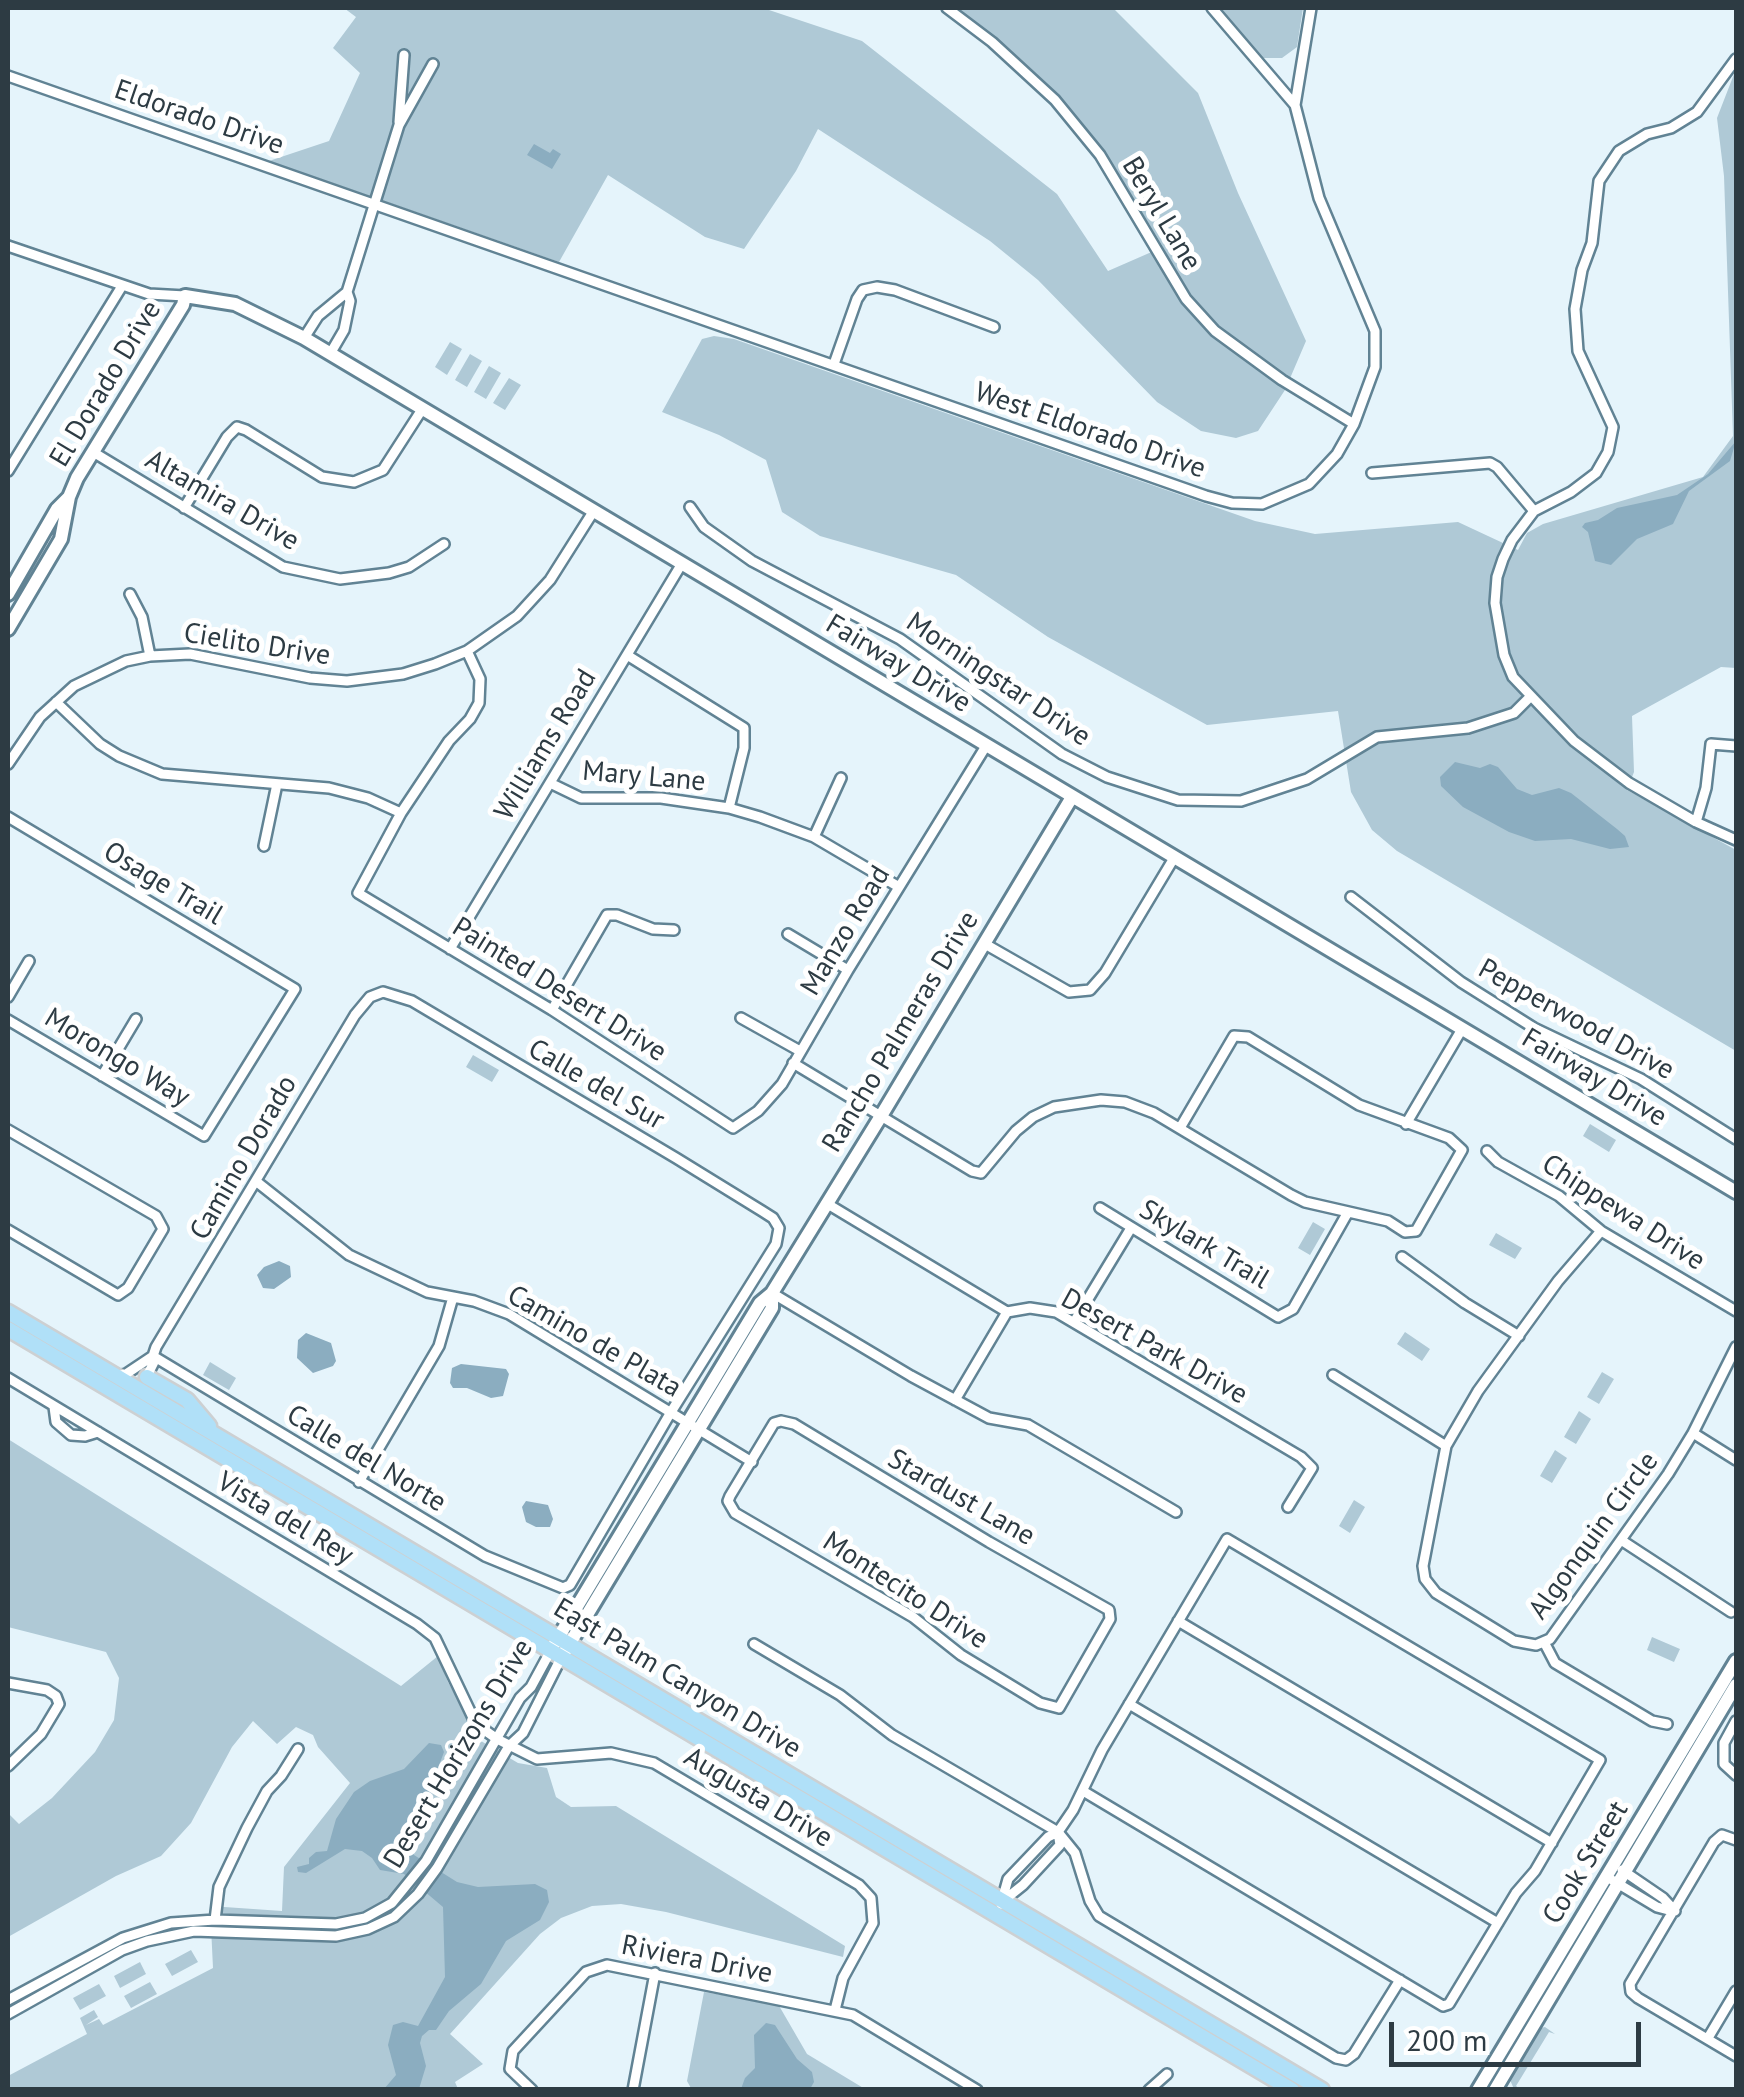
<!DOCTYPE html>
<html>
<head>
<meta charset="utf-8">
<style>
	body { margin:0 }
	#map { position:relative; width:1744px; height:2097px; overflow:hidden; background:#e5f4fb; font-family:"PT Sans",sans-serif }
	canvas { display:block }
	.frame { position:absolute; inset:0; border:10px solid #2d3b43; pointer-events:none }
	.scale { position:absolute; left:1389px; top:2022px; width:252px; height:45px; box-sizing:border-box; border:5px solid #2d3b43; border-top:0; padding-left:12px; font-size:30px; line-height:35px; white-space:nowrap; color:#2d3b43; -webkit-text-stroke:8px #fff; paint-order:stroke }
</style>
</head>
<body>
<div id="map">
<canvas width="1744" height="2097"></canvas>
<div class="frame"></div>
<div class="scale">200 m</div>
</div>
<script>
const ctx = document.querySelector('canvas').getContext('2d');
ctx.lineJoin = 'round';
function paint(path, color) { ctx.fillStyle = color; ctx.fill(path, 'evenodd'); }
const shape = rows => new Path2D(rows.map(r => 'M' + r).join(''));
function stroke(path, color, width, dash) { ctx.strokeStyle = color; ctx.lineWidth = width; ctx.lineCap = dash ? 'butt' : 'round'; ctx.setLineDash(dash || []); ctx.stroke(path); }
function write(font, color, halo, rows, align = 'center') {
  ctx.font = font + ' "PT Sans",sans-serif'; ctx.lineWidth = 10; ctx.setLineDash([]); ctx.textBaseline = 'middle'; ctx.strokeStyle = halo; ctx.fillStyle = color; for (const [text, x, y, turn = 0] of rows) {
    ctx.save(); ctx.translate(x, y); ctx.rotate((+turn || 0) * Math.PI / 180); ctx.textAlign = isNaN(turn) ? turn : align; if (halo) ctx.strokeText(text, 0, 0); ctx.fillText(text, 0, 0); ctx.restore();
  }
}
const green = shape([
	[344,8,763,8,862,41,1057,194,1108,271,1163,247,1112,163,1063,100,957,8,1113,8,1198,93,1238,193,1306,341,1285,390,1258,431,1236,438,1201,431,1157,402,1038,280,990,241,818,129,796,171,744,249,705,237,608,175,559,262,269,161,329,141,360,73,333,48,356,17],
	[1219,8,1303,8,1297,47,1282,58,1263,58],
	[1736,69,1736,668,1721,667,1632,716,1634,772,1627,790,1736,850,1736,1051,1397,851,1372,830,1351,792,1338,711,1207,725,1048,637,956,575,820,536,782,512,766,460,719,435,662,412,702,339,714,336,734,339,1255,521,1315,534,1458,522,1518,550,1527,533,1543,524,1703,477,1733,436,1724,176,1717,118],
	[450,342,462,349,447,375,435,367],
	[470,354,482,361,467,387,455,380],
	[489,366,501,373,486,399,474,392],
	[509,378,521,385,505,410,493,403],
	[473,1055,499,1070,492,1082,466,1067],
	[1590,1124,1616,1140,1609,1152,1583,1136],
	[1313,1222,1325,1229,1310,1255,1298,1248],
	[1496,1233,1522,1248,1515,1259,1489,1245],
	[1405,1332,1430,1349,1422,1361,1397,1344],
	[210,1362,236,1378,229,1390,203,1375],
	[1602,1372,1614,1379,1599,1404,1587,1397],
	[1579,1411,1591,1419,1576,1444,1564,1437],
	[8,1439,401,1686,438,1656,448,1682,481,1741,518,1763,547,1768,556,1797,571,1807,616,1806,845,1946,843,1957,666,1912,621,1904,592,1906,561,1918,540,1934,450,2034,483,2064,455,2082,458,2089,8,2089,8,2076,87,2034,80,2018,94,2010,98,2017,86,2025,99,2019,103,2025,213,1968,210,1906,282,1911,284,1867,350,1783,318,1747,313,1735,296,1727,277,1744,253,1721,232,1747,191,1823,161,1856,116,1876,8,1937,8,1813,19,1824,52,1798,95,1752,114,1720,119,1678,106,1652,8,1627],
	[1555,1450,1567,1458,1552,1483,1540,1476],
	[1354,1500,1365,1507,1350,1533,1339,1526],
	[1652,1637,1680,1649,1674,1662,1647,1650],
	[191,1950,198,1962,172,1976,165,1964],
	[140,1962,146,1974,120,1988,114,1976],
	[150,1982,157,1994,131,2008,124,1996],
	[99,1984,106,1996,80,2010,73,1998],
	[704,1992,778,2004,807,2054,865,2089,692,2090,687,2081],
	[1545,2027,1555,2034,1549,2032,1516,2086,1520,2089,1514,2089,1510,2080,1541,2028]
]);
const water = shape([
	[534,144,550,153,553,149,561,154,552,169,527,155],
	[1736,441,1730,461,1689,491,1673,524,1637,539,1611,565,1595,561,1588,532,1582,527,1585,523,1598,520,1617,508,1677,495,1708,474],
	[1455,762,1480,768,1490,764,1498,767,1517,789,1532,795,1559,788,1571,793,1617,829,1625,836,1629,847,1610,849,1571,839,1535,841,1509,832,1463,807,1441,786,1440,777],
	[279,1261,290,1266,291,1277,274,1289,263,1288,257,1275,264,1267],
	[306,1333,331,1343,336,1361,333,1366,313,1373,297,1358,298,1340],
	[461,1364,506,1369,509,1374,503,1396,491,1398,467,1388,453,1388,450,1383,452,1368],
	[526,1501,548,1505,553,1519,550,1527,536,1527,526,1522,522,1507],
	[429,1743,441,1745,444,1752,430,1790,420,1801,419,1828,409,1835,414,1855,457,1882,478,1887,535,1884,547,1890,549,1902,540,1920,506,1941,481,1984,449,2011,436,2030,429,2030,422,2036,420,2043,426,2066,419,2089,384,2089,396,2075,388,2045,393,2025,403,2022,418,2026,445,1977,443,1907,404,1874,380,1870,372,1858,362,1851,345,1849,306,1873,298,1872,297,1867,309,1864,309,1858,316,1852,327,1851,336,1819,354,1792,370,1781,404,1769],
	[766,2023,775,2025,797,2059,812,2072,814,2082,810,2089,741,2089,745,2078,755,2068,754,2035]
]);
const street = shape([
	[947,8,992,42,1055,100,1100,155,1186,299,1215,331,1282,380,1354,424],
	[1212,8,1295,105],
	[1736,59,1697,112,1671,128,1647,134,1619,151,1599,181,1592,243,1582,270,1575,309,1578,351,1613,427,1608,452,1596,473,1571,492,1534,511,1512,540,1503,559,1497,577,1495,603,1504,655,1513,677,1574,741,1629,783,1696,822,1736,840],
	[8,76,1206,496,1232,503,1262,504,1309,484,1337,454,1354,424,1375,367,1375,331,1319,198,1295,105,1311,8],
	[399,122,404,55],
	[8,246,149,294,185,296],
	[304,338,318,316,347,292],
	[330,354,344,330,350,301,347,292,399,125,433,64],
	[834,364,857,299,863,290,877,287,895,290,994,327],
	[93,452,283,567,340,579,389,573,409,567,444,544],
	[8,471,122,286],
	[1372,473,1490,463,1497,467,1534,511],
	[690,507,704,527,752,561,900,639,1062,754,1107,777,1178,800,1241,801,1307,779,1377,737,1468,728,1514,713,1530,697],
	[184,508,227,437,237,427,246,430,322,477,354,482,383,470,421,411],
	[130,594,142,617,150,656],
	[467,651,480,679,479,703,470,719,449,741,401,813,358,893,552,1010,733,1128,758,1111,782,1084,848,970,986,746],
	[627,655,744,728,744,748,729,808],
	[56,702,100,744,119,756,162,774,329,788,368,798,401,813],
	[8,764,40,717,74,686,126,661,150,656,190,654,310,678,347,681,403,674,435,664,467,651,517,616,550,580,593,512],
	[550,783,581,798,661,798,729,808,760,817,814,837,899,887],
	[8,817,295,989,204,1136,8,1020],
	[1696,822,1706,788,1711,744,1736,746],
	[814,837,841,778],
	[264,846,277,784],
	[1351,897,1461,982,1534,1028,1641,1079,1736,1139],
	[788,934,848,970],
	[985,944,1069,992,1090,990,1105,973,1174,858],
	[450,949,681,565],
	[8,997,29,961],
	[552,1010,607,915,617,915,653,929,674,930],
	[741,1018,800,1051],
	[793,1063,972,1171,981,1173,1016,1131,1033,1117,1054,1107,1101,1100,1125,1102,1154,1113,1291,1195,1305,1202,1388,1221,1405,1232,1416,1231,1462,1150,1449,1138,1359,1105,1248,1037,1234,1036,1180,1128],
	[102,1076,136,1019],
	[1406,1124,1462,1029],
	[8,1130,156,1216,163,1229,128,1288,118,1295,8,1230],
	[1487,1151,1498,1162,1559,1196,1601,1231,1736,1311],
	[257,1182,349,1255,427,1292,474,1301,509,1314,752,1462],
	[826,1203,1007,1312,1030,1308,1056,1312,1301,1457,1312,1468,1288,1507],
	[1100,1208,1278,1317,1293,1309,1348,1212],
	[1601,1231,1558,1281,1478,1391,1446,1446,1423,1566,1425,1579,1436,1593,1514,1641,1536,1645,1550,1639,1668,1474,1693,1433,1736,1347],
	[1402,1257,1465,1303,1519,1336],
	[772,1293,911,1376,989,1418,1028,1425,1176,1512],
	[1074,1322,1131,1228],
	[1333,1375,1446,1446],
	[116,1376,126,1374,153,1356],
	[8,1378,417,1624,435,1638,476,1724,497,1739,537,1759,611,1753,654,1763,859,1885,871,1898,873,1923,843,1978,835,2010],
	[146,1378,154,1362,153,1356,156,1347,355,1015,370,997,383,992,412,1001,676,1158,762,1211,773,1218,779,1228,776,1244,671,1412,570,1585,563,1588,485,1556,153,1356],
	[955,1400,1007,1312],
	[54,1407,56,1422,71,1435,85,1436,98,1432],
	[781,1421,794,1424,989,1542,1109,1610,1110,1619,1059,1708,1040,1703,961,1655,913,1617,735,1513,728,1501,730,1496,774,1423,781,1421],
	[1693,1433,1736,1460],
	[359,1482,439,1346,453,1297],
	[1621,1540,1731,1612],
	[1178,1621,1552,1843],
	[1544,1642,1555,1663,1652,1721,1667,1724],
	[754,1644,840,1695,892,1735,1058,1832,1075,1853,1090,1901,1099,1916,1336,2058,1346,2060,1354,2054,1400,1980],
	[8,1683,47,1690,56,1696,59,1704,41,1734,8,1766],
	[1129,1704,1498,1923],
	[1736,1721,1724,1743,1724,1764,1736,1775],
	[1736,1840,1722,1835,1714,1842,1630,1984,1631,1992,1638,1998,1736,2056],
	[1622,1870,1663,1898,1675,1911],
	[1607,1877,1657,1907,1672,1911],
	[1003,1901,1023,1885,1060,1845,1058,1832],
	[1001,1904,1008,1879,1048,1837,1058,1832,1073,1810,1102,1750,1227,1539,1600,1760,1535,1871,1516,1893,1449,2004,1443,2006,1083,1791],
	[215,1920,219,1887,247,1828,267,1791,281,1776,298,1749],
	[8,2000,123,1938,171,1923,215,1920,336,1924,365,1918,392,1903,426,1861,520,1698,531,1687,550,1652],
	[8,2014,122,1950,147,1941,194,1931,336,1936,368,1929,394,1917,418,1894,437,1868,509,1746,523,1733,561,1658],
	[1708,2038,1736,1991],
	[532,2090,510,2069,513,2051,586,1972,607,1965,853,2015,977,2090],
	[633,2090,655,1973],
	[1149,2090,1167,2074]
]);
const secondary = shape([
	[8,594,57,509,69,497],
	[8,629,61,539,69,497,77,478,183,305,185,296,235,304,304,338,1736,1192],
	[555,1643,760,1303,772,1293,881,1116,1072,797],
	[561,1658,772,1308,772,1293],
	[1478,2090,1736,1661],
	[1495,2090,1736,1685]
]);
const primary = shape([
	[8,1312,1322,2090],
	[8,1329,1292,2090],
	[147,1377,187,1400,209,1426]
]);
const streetNames = [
	["Eldorado Drive",199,118,19],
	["Beryl Lane",1161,214,59],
	["El Dorado Drive",106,384,-59],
	["West Eldorado Drive",1090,431,19],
	["Altamira Drive",222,501,30],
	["Cielito Drive",257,645,9],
	["Fairway Drive",898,664,31],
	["Morningstar Drive",998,680,34],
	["Williams Road",546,745,-59],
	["Mary Lane",644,777,5],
	["Osage Trail",163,884,31],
	["Manzo Road",846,931,-59],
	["Painted Desert Drive",559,990,32],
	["Pepperwood Drive",1576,1020,29],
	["Rancho Palmeras Drive",901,1032,-59],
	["Morongo Way",117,1058,31],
	["Fairway Drive",1594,1078,31],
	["Calle del Sur",596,1085,30],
	["Camino Dorado",244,1158,-60],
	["Chippewa Drive",1623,1213,33],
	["Skylark Trail",1204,1245,31],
	["Camino de Plata",594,1342,30],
	["Desert Park Drive",1154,1347,29],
	["Calle del Norte",366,1459,31],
	["Stardust Lane",961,1498,30],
	["Vista del Rey",285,1519,31],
	["Algonquin Circle",1594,1536,-54],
	["Montecito Drive",905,1591,33],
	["East Palm Canyon Drive",677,1679,31],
	["Desert Horizons Drive",459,1754,-59],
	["Augusta Drive",758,1798,31],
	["Cook Street",1586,1863,-59],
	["Riviera Drive",697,1960,11]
];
paint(green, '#afc9d6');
paint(water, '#8badc0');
stroke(street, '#618394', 14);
stroke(secondary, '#618394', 18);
stroke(primary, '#cdd0d2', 19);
stroke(street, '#fff', 9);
stroke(secondary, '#fff', 12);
stroke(primary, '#b0e0f8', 14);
write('28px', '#2d3b43', '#fff', streetNames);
</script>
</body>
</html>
